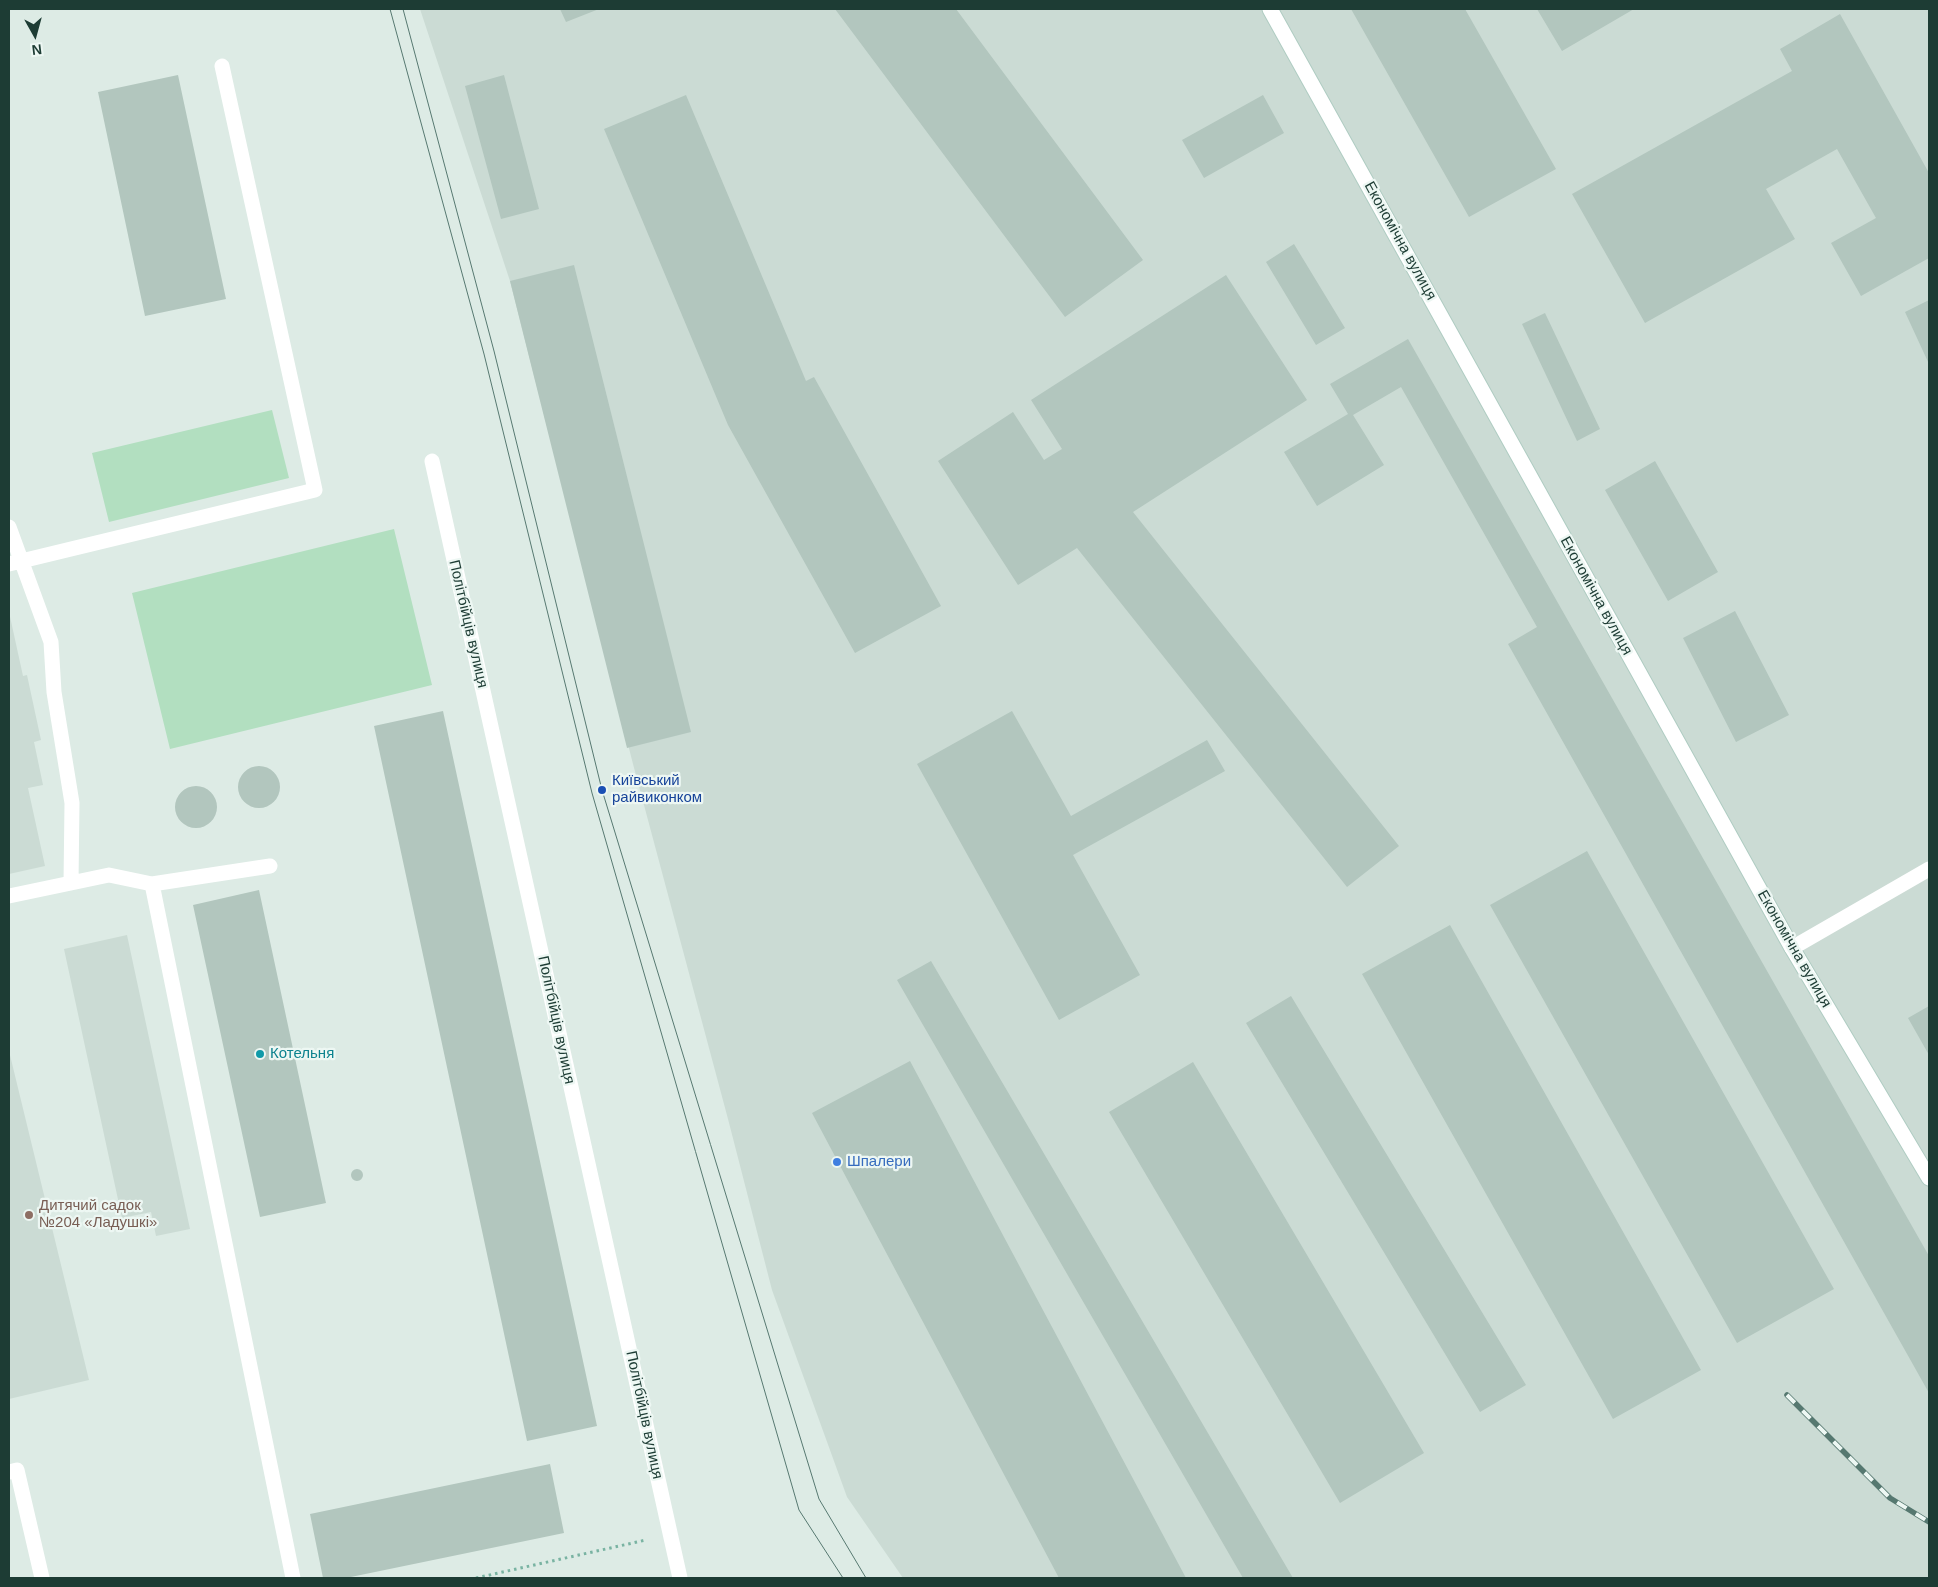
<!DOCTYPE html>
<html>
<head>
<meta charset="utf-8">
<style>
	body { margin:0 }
	#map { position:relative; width:1938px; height:1587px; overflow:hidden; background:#ddebe5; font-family:Arial,sans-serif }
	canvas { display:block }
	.frame { position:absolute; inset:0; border:10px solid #1d3c34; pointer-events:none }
	.north { position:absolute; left:10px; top:10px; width:50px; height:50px; -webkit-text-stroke:4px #edf7f3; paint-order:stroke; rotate:173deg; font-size:14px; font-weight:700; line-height:20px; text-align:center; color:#1d3c34 }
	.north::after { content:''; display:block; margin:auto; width:18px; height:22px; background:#1d3c34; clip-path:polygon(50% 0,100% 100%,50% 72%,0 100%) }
</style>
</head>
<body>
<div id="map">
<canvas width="1938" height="1587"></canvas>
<div class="frame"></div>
<div class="north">N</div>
</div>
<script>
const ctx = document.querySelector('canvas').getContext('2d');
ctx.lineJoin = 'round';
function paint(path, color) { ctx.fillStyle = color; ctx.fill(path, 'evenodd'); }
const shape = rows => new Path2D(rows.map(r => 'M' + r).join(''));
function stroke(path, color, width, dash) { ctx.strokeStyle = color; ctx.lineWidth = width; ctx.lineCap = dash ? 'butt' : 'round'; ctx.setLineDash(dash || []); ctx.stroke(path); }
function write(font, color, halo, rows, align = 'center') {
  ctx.font = font + ' Arial,sans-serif'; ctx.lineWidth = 4.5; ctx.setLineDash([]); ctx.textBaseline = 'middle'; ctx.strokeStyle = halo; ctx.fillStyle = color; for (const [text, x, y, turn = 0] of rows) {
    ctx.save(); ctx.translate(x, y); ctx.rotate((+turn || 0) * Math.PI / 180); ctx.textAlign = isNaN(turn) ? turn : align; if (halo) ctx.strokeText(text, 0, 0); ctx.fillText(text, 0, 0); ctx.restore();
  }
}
const built = shape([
	[420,9,1929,9,1929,1578,903,1578,847,1497,772,1290,728,1119,633,764,510,281],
	[9,612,23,676,27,675,41,740,34,742,43,785,28,788,45,866,9,874],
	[127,935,190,1229,156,1236,151,1212,122,1218,64,949],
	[9,1051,89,1380,9,1399]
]);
const green = shape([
	[272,410,289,478,109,522,92,453],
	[394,529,432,685,170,749,132,593]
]);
const building = shape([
	[560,9,599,9,566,22],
	[835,9,956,9,1143,260,1065,317],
	[1351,9,1465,9,1556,169,1469,217],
	[1537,9,1634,9,1562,51],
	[1840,14,1929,173,1929,258,1861,296,1831,243,1876,218,1837,149,1766,189,1795,239,1645,323,1572,194,1792,71,1780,49],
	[178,75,226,299,145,316,98,92],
	[504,75,539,209,501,219,465,86],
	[686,95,806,381,814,377,941,606,855,653,728,425,604,129],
	[1263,95,1284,133,1204,178,1182,140],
	[1294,244,1345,328,1316,345,1266,262],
	[574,265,691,732,627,748,510,281],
	[1226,275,1307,400,1133,512,1399,846,1347,887,1077,548,1018,585,938,461,1013,412,1044,460,1062,449,1031,400],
	[1929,300,1929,364,1905,312],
	[1545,313,1600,429,1577,441,1522,324],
	[1408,339,1929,1256,1929,1393,1508,644,1537,627,1401,387,1353,415,1384,465,1317,506,1284,452,1348,414,1330,384],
	[1655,461,1718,572,1668,601,1605,490],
	[1735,611,1789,715,1736,742,1683,638],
	[443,711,597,1426,527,1441,374,726],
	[1012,711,1071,816,1207,740,1225,771,1073,855,1140,975,1059,1020,917,764],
	'238 787a21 21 0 1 1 42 0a21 21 0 1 1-42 0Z',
	'175 807a21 21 0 1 1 42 0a21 21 0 1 1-42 0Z',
	[1587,851,1834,1289,1737,1343,1490,905],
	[259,890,326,1203,260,1217,193,905],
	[1450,925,1701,1370,1613,1419,1362,974],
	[931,961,1293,1578,1243,1578,897,980],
	[1291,996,1526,1385,1480,1412,1246,1023],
	[1929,1006,1929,1055,1908,1018],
	[910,1061,1186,1578,1059,1578,812,1113],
	[1193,1062,1424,1453,1340,1503,1109,1112],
	'351 1175a6 6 0 1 1 12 0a6 6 0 1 1-12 0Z',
	[550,1464,564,1533,346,1578,323,1578,310,1514]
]);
const path = shape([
	[476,1578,646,1540]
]);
const lane = shape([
	[9,527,51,642,54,692,72,803,71,883,9,896],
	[9,564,315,490,222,66],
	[71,883,109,875,152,884,270,866],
	[152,884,293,1578],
	[9,1472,17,1470,42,1578]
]);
const street = shape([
	[432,461,680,1578],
	[1792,948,1929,869]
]);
const secondary = shape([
	[1270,9,1792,948,1929,1178]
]);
const tram = shape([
	[390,9,484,354,592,793,799,1510,843,1578],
	[403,9,494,351,602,790,819,1499,866,1578]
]);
const rail = shape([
	[1787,1395,1890,1498,1929,1522]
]);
const markers = [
	[602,790,5,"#1a4fb4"],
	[260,1054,5,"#0f9aa8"],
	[837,1162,5,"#3f7fe0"],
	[29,1215,5,"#8d6e63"]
];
const streetNames = [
	["Економічна вулиця",1400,241,61],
	["Економічна вулиця",1596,596,61],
	["Політбійців вулиця",468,624,77],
	["Економічна вулиця",1794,949,60],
	["Політбійців вулиця",556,1020,78],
	["Політбійців вулиця",644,1415,78]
];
const transitNames = [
	["Київський",612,781],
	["райвиконком",612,798]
];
const cultureNames = [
	["Котельня",270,1054]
];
const shopNames = [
	["Шпалери",847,1162]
];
const educationNames = [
	["Дитячий садок",39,1206],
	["№204 «Ладушкі»",39,1223]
];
paint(built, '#cbdbd4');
paint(green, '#b2dfc0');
paint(building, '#b2c6be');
stroke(secondary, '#afccc2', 17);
stroke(path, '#79b3a2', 3, [2.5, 4]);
stroke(lane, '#fff', 15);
stroke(street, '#fff', 15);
stroke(secondary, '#fff', 15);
stroke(tram, '#567870', 1);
stroke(rail, '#567870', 5.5);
stroke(rail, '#edf7f3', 4, [11]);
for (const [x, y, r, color] of markers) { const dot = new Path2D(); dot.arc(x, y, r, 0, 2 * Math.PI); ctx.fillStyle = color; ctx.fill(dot); stroke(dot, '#edf7f3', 2); }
write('15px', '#1d3c34', '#edf7f3', streetNames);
write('15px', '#164399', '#edf7f3', transitNames, 'left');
write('15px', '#0d838f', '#edf7f3', cultureNames, 'left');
write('15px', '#366cbe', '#edf7f3', shopNames, 'left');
write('15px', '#785e54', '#edf7f3', educationNames, 'left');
</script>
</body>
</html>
